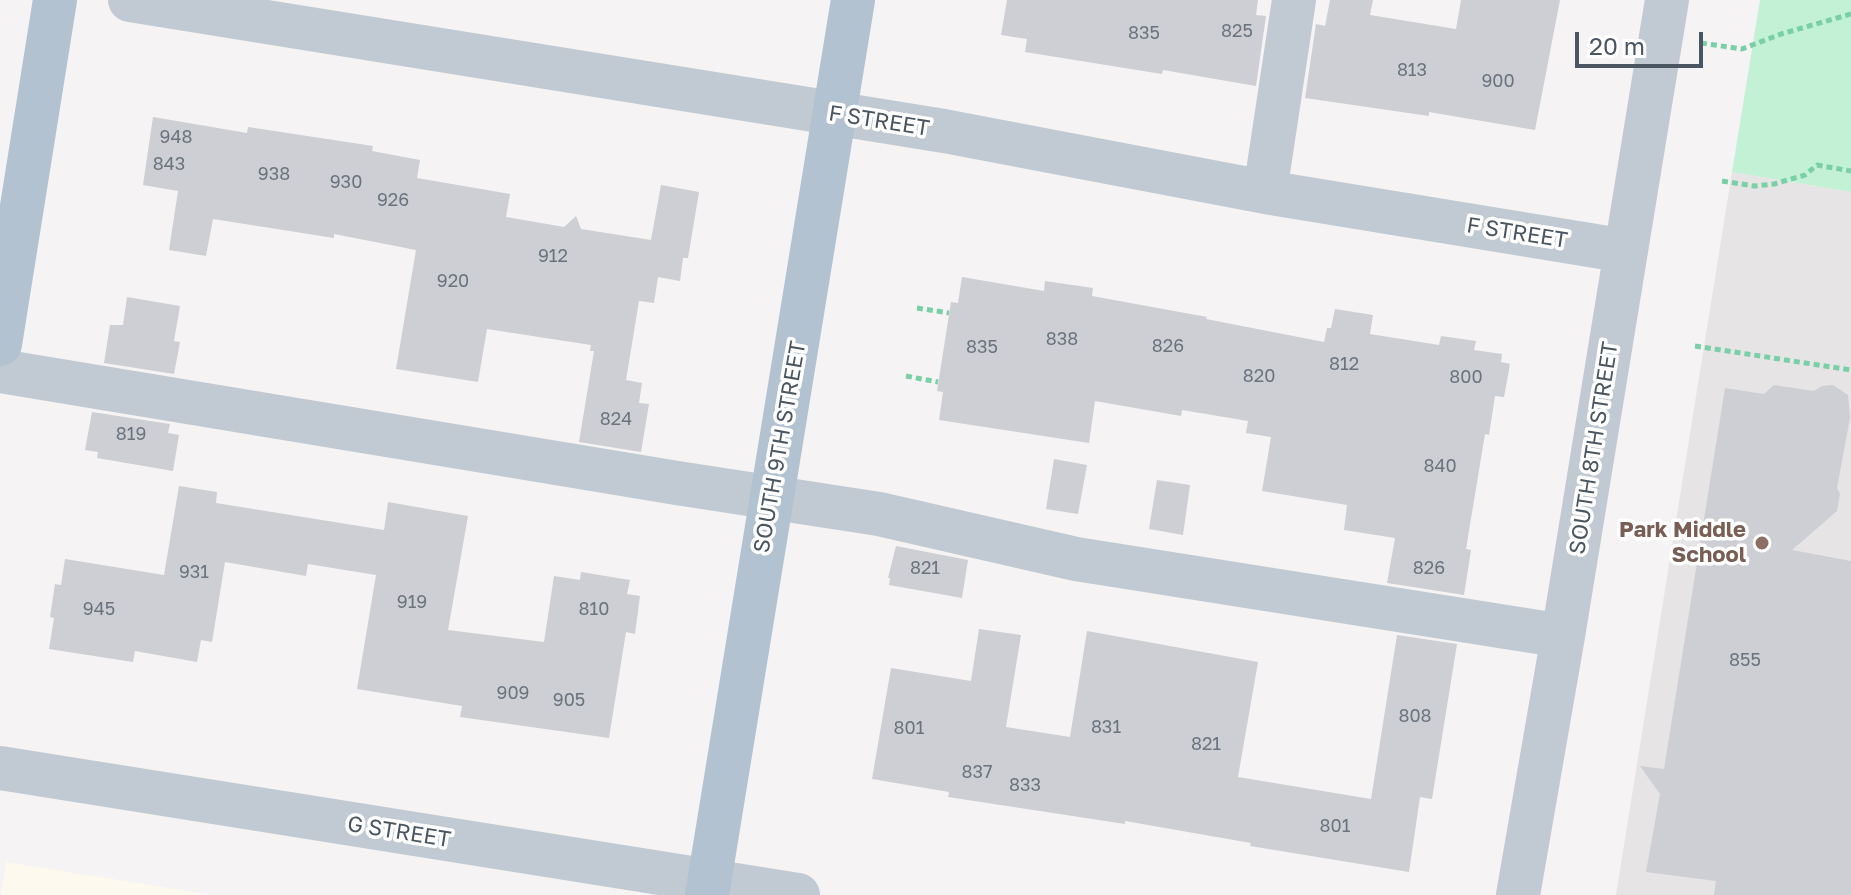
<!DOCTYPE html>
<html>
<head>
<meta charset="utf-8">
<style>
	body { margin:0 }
	#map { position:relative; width:1851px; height:895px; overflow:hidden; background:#f5f3f3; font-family:"Golos Text",sans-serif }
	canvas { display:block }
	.scale { position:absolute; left:1575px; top:32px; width:128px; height:36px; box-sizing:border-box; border:4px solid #4a5661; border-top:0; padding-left:10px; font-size:24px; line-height:28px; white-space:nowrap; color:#4a5661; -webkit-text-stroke:6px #fff; paint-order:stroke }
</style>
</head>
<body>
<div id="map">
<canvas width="1851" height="895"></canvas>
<div class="scale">20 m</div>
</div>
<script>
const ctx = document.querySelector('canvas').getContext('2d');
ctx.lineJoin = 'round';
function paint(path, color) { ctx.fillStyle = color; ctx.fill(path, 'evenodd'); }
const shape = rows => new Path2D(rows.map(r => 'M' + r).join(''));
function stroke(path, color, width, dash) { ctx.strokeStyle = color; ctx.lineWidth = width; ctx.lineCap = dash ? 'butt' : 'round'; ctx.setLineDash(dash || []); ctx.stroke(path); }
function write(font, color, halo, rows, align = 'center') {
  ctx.font = font + ' "Golos Text",sans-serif'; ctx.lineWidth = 7; ctx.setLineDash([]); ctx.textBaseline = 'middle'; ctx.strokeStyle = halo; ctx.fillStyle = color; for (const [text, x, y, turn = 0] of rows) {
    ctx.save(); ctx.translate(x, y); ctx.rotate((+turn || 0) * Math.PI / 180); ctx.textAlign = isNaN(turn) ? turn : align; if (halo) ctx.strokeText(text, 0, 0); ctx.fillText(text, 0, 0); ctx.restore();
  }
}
const commercial = shape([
	[6,862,212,895,1,895]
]);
const education = shape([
	[1732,172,1851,192,1851,895,1616,895]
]);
const green = shape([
	[1760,0,1851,0,1851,192,1732,172]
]);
const building = shape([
	[1007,0,1258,0,1256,15,1266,16,1256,86,1163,70,1162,74,1025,52,1027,39,1001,35],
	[1330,0,1373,0,1370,15,1456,29,1461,0,1560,0,1535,130,1429,112,1429,116,1305,98,1316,24,1325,26],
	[153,117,247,133,248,127,373,146,372,151,420,160,417,178,510,194,506,217,564,227,576,216,581,229,651,240,661,185,699,192,688,258,683,258,680,281,658,277,654,303,639,301,626,380,642,383,639,403,649,404,641,452,579,442,594,351,590,351,591,345,487,329,478,382,396,369,416,250,334,234,334,238,213,219,206,256,169,250,178,191,143,185],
	[962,277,1044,291,1045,281,1093,288,1092,296,1207,317,1206,319,1324,342,1327,328,1331,328,1335,309,1373,315,1370,334,1439,345,1441,336,1476,341,1474,350,1502,354,1501,362,1510,364,1504,397,1495,396,1489,435,1485,434,1466,549,1471,550,1464,595,1387,583,1395,538,1344,530,1347,505,1262,491,1271,437,1246,433,1248,421,1182,410,1181,416,1095,401,1089,443,939,420,943,392,937,391,951,302,958,303],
	[127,297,180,306,174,341,180,342,174,374,104,363,110,325,123,325],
	[1774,385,1814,391,1822,386,1833,385,1848,395,1850,418,1837,488,1840,494,1837,511,1792,550,1851,561,1851,895,1714,895,1716,881,1646,872,1660,794,1640,766,1664,769,1725,388,1764,394],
	[92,412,170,424,168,433,179,435,173,471,97,458,98,452,85,450],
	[1054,459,1087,465,1078,514,1046,509],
	[1157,480,1190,485,1183,535,1149,529],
	[179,486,217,492,216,503,384,530,388,502,468,516,448,630,544,642,554,576,580,580,581,572,630,580,627,594,640,596,635,634,626,632,609,738,460,717,462,706,357,689,376,575,308,564,306,576,225,562,212,642,201,640,197,662,135,651,133,662,49,649,54,618,50,617,55,584,61,585,65,559,164,575],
	[896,546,968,560,962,598,889,585,890,578,888,578],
	[979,629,1021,635,1006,727,1070,737,1087,631,1258,662,1238,777,1371,799,1397,635,1457,644,1432,799,1420,797,1409,872,1250,846,1251,843,1125,821,1125,824,948,797,949,792,872,779,891,668,971,681]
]);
const path = shape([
	[1701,43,1742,49,1781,34,1851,14],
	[1722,181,1754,186,1774,184,1805,175,1817,165,1851,171],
	[917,308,949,313],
	[1695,346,1851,370],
	[906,376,938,382]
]);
const minor = shape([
	[130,0,944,131,1265,192,1626,251],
	[1265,192,1294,0],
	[0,371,677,483,879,514,1076,559,1563,636],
	[0,768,798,895],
	[1518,895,1563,636,1667,0]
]);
const major = shape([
	[0,344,55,0],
	[707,895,853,0]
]);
const markers = [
	[1762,543,8,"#8d6e63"]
];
const numberNames = [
	["825",1237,31],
	["835",1144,33],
	["813",1412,70],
	["900",1498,81],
	["948",176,137],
	["843",169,164],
	["938",274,174],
	["930",346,182],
	["926",393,200],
	["912",553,256],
	["920",453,281],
	["838",1062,339],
	["826",1168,346],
	["835",982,347],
	["812",1344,364],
	["820",1259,376],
	["800",1466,377],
	["824",616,419],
	["819",131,434],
	["840",1440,466],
	["821",925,568],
	["826",1429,568],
	["931",194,572],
	["919",412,602],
	["945",99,609],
	["810",594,609],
	["855",1745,660],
	["909",513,693],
	["905",569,700],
	["808",1415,716],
	["831",1106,727],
	["801",909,728],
	["821",1206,744],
	["837",977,772],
	["833",1025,785],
	["801",1335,826]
];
const streetNames = [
	["F STREET",879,121,9],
	["F STREET",1517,233,9],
	["SOUTH 9TH STREET",780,447,-80],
	["SOUTH 8TH STREET",1594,448,-81],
	["G STREET",399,832,9]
];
const educationNames = [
	["Park Middle",1746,530],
	["School",1746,555]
];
paint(commercial, '#fdf9ef');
paint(education, '#e6e4e5');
paint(green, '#c3f1d5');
paint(building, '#cdcfd5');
stroke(path, '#7ad0a6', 5, [6, 4]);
stroke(minor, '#c1cad2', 44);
stroke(major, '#b3c2d1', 44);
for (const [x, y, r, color] of markers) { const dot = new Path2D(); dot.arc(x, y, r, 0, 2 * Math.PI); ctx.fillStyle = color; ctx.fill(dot); stroke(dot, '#fff', 3); }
write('18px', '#6b747e', null, numberNames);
write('22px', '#4a5661', '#fff', streetNames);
write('bold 22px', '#785e54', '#fff', educationNames, 'right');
</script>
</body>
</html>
